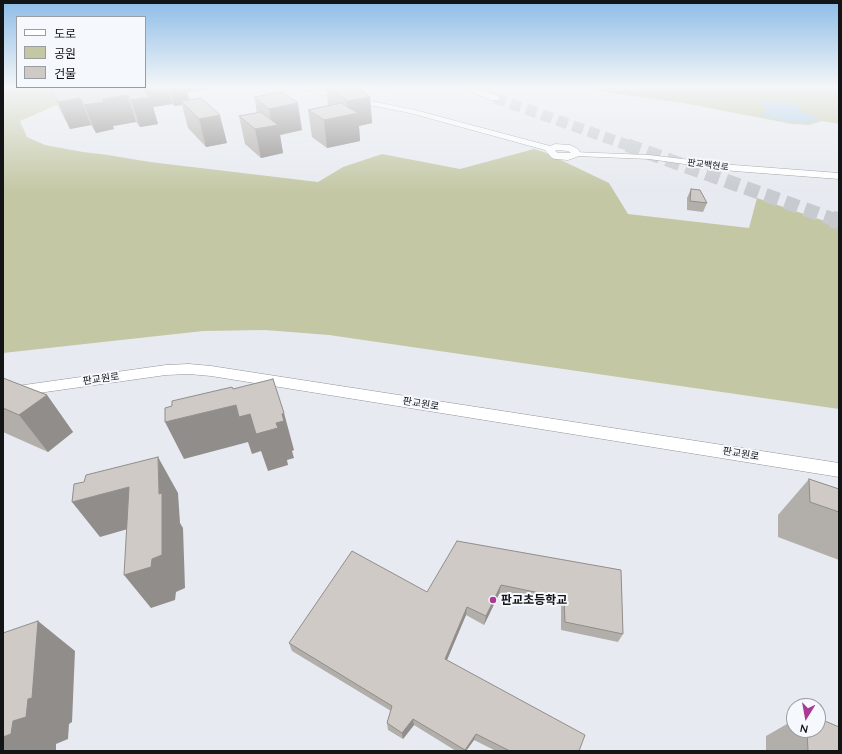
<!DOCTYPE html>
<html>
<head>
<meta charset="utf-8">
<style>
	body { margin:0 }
	#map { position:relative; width:842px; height:754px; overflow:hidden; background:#e7eaf0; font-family:Quicksand,"Noto Sans KR",sans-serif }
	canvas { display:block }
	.frame { position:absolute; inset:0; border:4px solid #131416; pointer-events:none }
	.legend { position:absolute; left:16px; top:16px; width:130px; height:72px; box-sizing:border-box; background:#f5f8fd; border:1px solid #9b9da1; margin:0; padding:5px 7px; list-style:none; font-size:12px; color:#131416 }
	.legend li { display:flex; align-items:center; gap:8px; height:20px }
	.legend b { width:20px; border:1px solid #9b9da1 }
	.north { position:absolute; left:786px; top:698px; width:40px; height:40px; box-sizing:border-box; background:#f5f8fd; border:1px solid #9b9da1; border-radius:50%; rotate:191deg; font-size:11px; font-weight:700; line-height:16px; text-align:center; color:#131416 }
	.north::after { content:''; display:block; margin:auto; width:14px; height:18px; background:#ab3892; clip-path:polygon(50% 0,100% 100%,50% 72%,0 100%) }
</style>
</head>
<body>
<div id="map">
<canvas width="842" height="754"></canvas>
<div class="frame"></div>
<ul class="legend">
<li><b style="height:5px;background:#fff"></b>도로</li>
<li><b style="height:11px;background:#c3c7a3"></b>공원</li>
<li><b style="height:11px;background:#cfcac6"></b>건물</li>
</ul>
<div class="north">N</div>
</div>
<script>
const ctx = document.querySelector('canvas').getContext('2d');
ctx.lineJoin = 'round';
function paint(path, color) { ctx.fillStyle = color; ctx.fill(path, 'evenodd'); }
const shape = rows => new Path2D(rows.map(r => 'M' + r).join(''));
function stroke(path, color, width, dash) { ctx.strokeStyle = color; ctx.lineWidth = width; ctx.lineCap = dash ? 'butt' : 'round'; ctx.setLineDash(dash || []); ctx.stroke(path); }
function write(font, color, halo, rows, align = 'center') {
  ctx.font = font + ' Quicksand,"Noto Sans KR",sans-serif'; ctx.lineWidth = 4; ctx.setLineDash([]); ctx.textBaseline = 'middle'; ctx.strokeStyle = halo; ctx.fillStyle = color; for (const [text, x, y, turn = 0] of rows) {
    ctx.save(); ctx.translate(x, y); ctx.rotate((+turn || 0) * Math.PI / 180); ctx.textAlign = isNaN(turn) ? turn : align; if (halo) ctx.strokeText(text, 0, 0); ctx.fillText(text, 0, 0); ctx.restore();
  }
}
const green = shape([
	[3,87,112,87,52,107,20,121,27,137,45,145,83,152,108,155,150,162,318,182,343,167,382,154,460,169,534,149,544,152,609,183,628,214,749,228,757,198,839,226,839,409,329,335,265,330,203,331,3,353],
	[590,87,839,87,839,124,822,121,809,125,792,124,683,103,604,92]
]);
const water = shape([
	[763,101,778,102,801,106,799,109,800,111,817,118,818,121,805,123,786,121,772,118,761,114,765,112,766,109,761,104]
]);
const primaryTunnelFar2 = shape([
	[495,98,630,146]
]);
const primaryTunnelFar1 = shape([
	[627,145,835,220]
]);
const primaryTunnel = shape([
	[832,219,839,221]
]);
const minor = shape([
	[573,152,649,155,734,165,839,173,839,179,734,171,649,159,576,156,572,154,573,152],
	[189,364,211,366,839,463,839,477,211,376,189,374,166,375,3,398,3,388,166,365,189,364]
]);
const tertiary = shape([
	[297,87,311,87,339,95,411,109,550,146,555,144,570,145,578,149,581,154,579,156,568,160,555,159,552,158,545,150,410,113,339,99,297,87],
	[557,150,568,151,571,153,558,153,555,151,557,150]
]);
const primary = shape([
	[459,87,475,87,499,96,500,98,499,100,491,100,459,87]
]);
const wall = shape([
	[50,87,210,87,210,89,187,92,189,100,227,143,206,147,188,128,182,105,174,106,172,104,153,107,158,124,140,127,136,122,113,126,114,129,96,133,91,125,70,129,61,112],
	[326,87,358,87,370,97,372,123,359,126,360,141,327,148,312,137,308,110,328,106],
	[373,87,393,87,386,90],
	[254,97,302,130,280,135,283,153,261,158,245,144,239,116,257,113],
	[691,189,707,203,703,212,687,210,687,198],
	[3,378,47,395,73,432,48,452,3,432],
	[809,479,839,489,839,560,778,537,778,515],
	[621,570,623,634,618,642,561,630,561,606,499,594,484,625,466,615,447,660,579,751,496,751,474,740,466,751,456,751,414,725,403,739,388,730,387,723,391,711,292,651,289,643,427,592],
	[794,720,794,730,818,730,839,751,766,751,766,736]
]);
const shadedWall = shape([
	[138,87,167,87,172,104,153,107,158,124,140,127,131,100],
	[169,87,210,87,210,89,187,92,190,103,181,101,182,105,174,106],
	[386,87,393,87,386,90],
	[127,95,136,122,113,126,114,129,96,133,84,105,102,99],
	[370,97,372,123,359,126,360,141,327,148,324,120,348,115,347,101],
	[80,98,91,125,70,129,58,102],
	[298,103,302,130,280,135,283,153,261,158,255,129,272,126,269,109],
	[220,115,227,143,206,147,199,119],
	[47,395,73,432,48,452,19,415],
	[236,405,242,416,250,414,276,423,282,414,284,413,294,450,292,451,294,458,287,460,288,465,268,471,261,451,252,454,248,442,184,459,165,422],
	[158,457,178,493,180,523,183,528,185,588,176,592,175,600,151,608,124,575,152,559,159,494],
	[129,487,152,522,100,537,72,502],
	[501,585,499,594,484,625,486,616],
	[467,607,466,615,444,667,445,659],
	[38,621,75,651,72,722,69,724,68,739,56,744,56,751,3,751,3,737,9,731],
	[413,719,414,725,403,739,402,733],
	[476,734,474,740,466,751,464,751]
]);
const building = shape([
	[50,87,141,87,149,97,131,100,127,95,102,99,104,102,84,105,80,98,58,102,50,87],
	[330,87,358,87,370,97,347,101,330,87],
	[281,92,298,103,269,109,254,97,281,92],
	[201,98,220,115,199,119,181,101,201,98],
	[341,103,358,113,324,120,308,110,341,103],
	[261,112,278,125,255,129,239,116,261,112],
	[691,189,700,190,707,203,690,201,691,189],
	[3,378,47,395,19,415,3,408,3,378],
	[273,379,284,413,282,414,284,421,276,423,278,428,256,434,250,414,239,417,236,405,165,422,165,408,172,406,172,401,232,387,233,389,273,379],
	[158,457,159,494,162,493,162,555,152,559,151,567,124,575,129,487,72,502,74,484,84,482,86,475,158,457],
	[809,479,839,489,839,512,810,502,809,479],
	[457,541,621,570,623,634,565,622,564,598,501,585,486,616,467,607,445,659,585,735,579,751,510,751,476,734,465,750,413,719,402,733,387,723,392,706,289,643,352,551,427,592,457,541],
	[38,621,32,698,28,699,26,717,13,721,11,734,3,737,3,633,38,621],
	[818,718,839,727,839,751,808,751,807,730,818,730,818,718]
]);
const markers = [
	[493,600,4,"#ab3892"]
];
const farStreetnames = [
	["판교백현로",708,165,7]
];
const streetNames = [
	["판교원로",101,379,-8],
	["판교원로",421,404,9],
	["판교원로",741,454,9]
];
const nearPoinames = [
	["판교초등학교",501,600]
];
paint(green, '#c3c7a3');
paint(water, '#a5c8e6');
stroke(primaryTunnelFar2, '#c7cacf', 11, [11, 5.5]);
stroke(primaryTunnelFar1, '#c7cacf', 14, [14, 7]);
stroke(primaryTunnel, '#c7cacf', 17, [17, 8]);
stroke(minor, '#919498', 1);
stroke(tertiary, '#919498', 1);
stroke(primary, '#919498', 1);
paint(minor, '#fff');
paint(tertiary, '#fff');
paint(primary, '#fff');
paint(wall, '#b2aeaa');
paint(shadedWall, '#918d8b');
paint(building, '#cfcac6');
stroke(building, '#918d8b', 1);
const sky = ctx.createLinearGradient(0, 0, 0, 193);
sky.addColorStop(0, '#8dbce7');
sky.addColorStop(0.45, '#f4f6f8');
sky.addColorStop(1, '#f4f6f800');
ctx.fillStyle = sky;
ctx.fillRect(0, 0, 842, 193);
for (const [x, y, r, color] of markers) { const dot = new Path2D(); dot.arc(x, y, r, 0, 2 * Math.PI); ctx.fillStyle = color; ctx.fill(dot); stroke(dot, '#f5f8fd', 1.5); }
write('9px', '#131416', '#f5f8fd', farStreetnames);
write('10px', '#131416', '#f5f8fd', streetNames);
write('bold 12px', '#131416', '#f5f8fd', nearPoinames, 'left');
</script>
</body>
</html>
